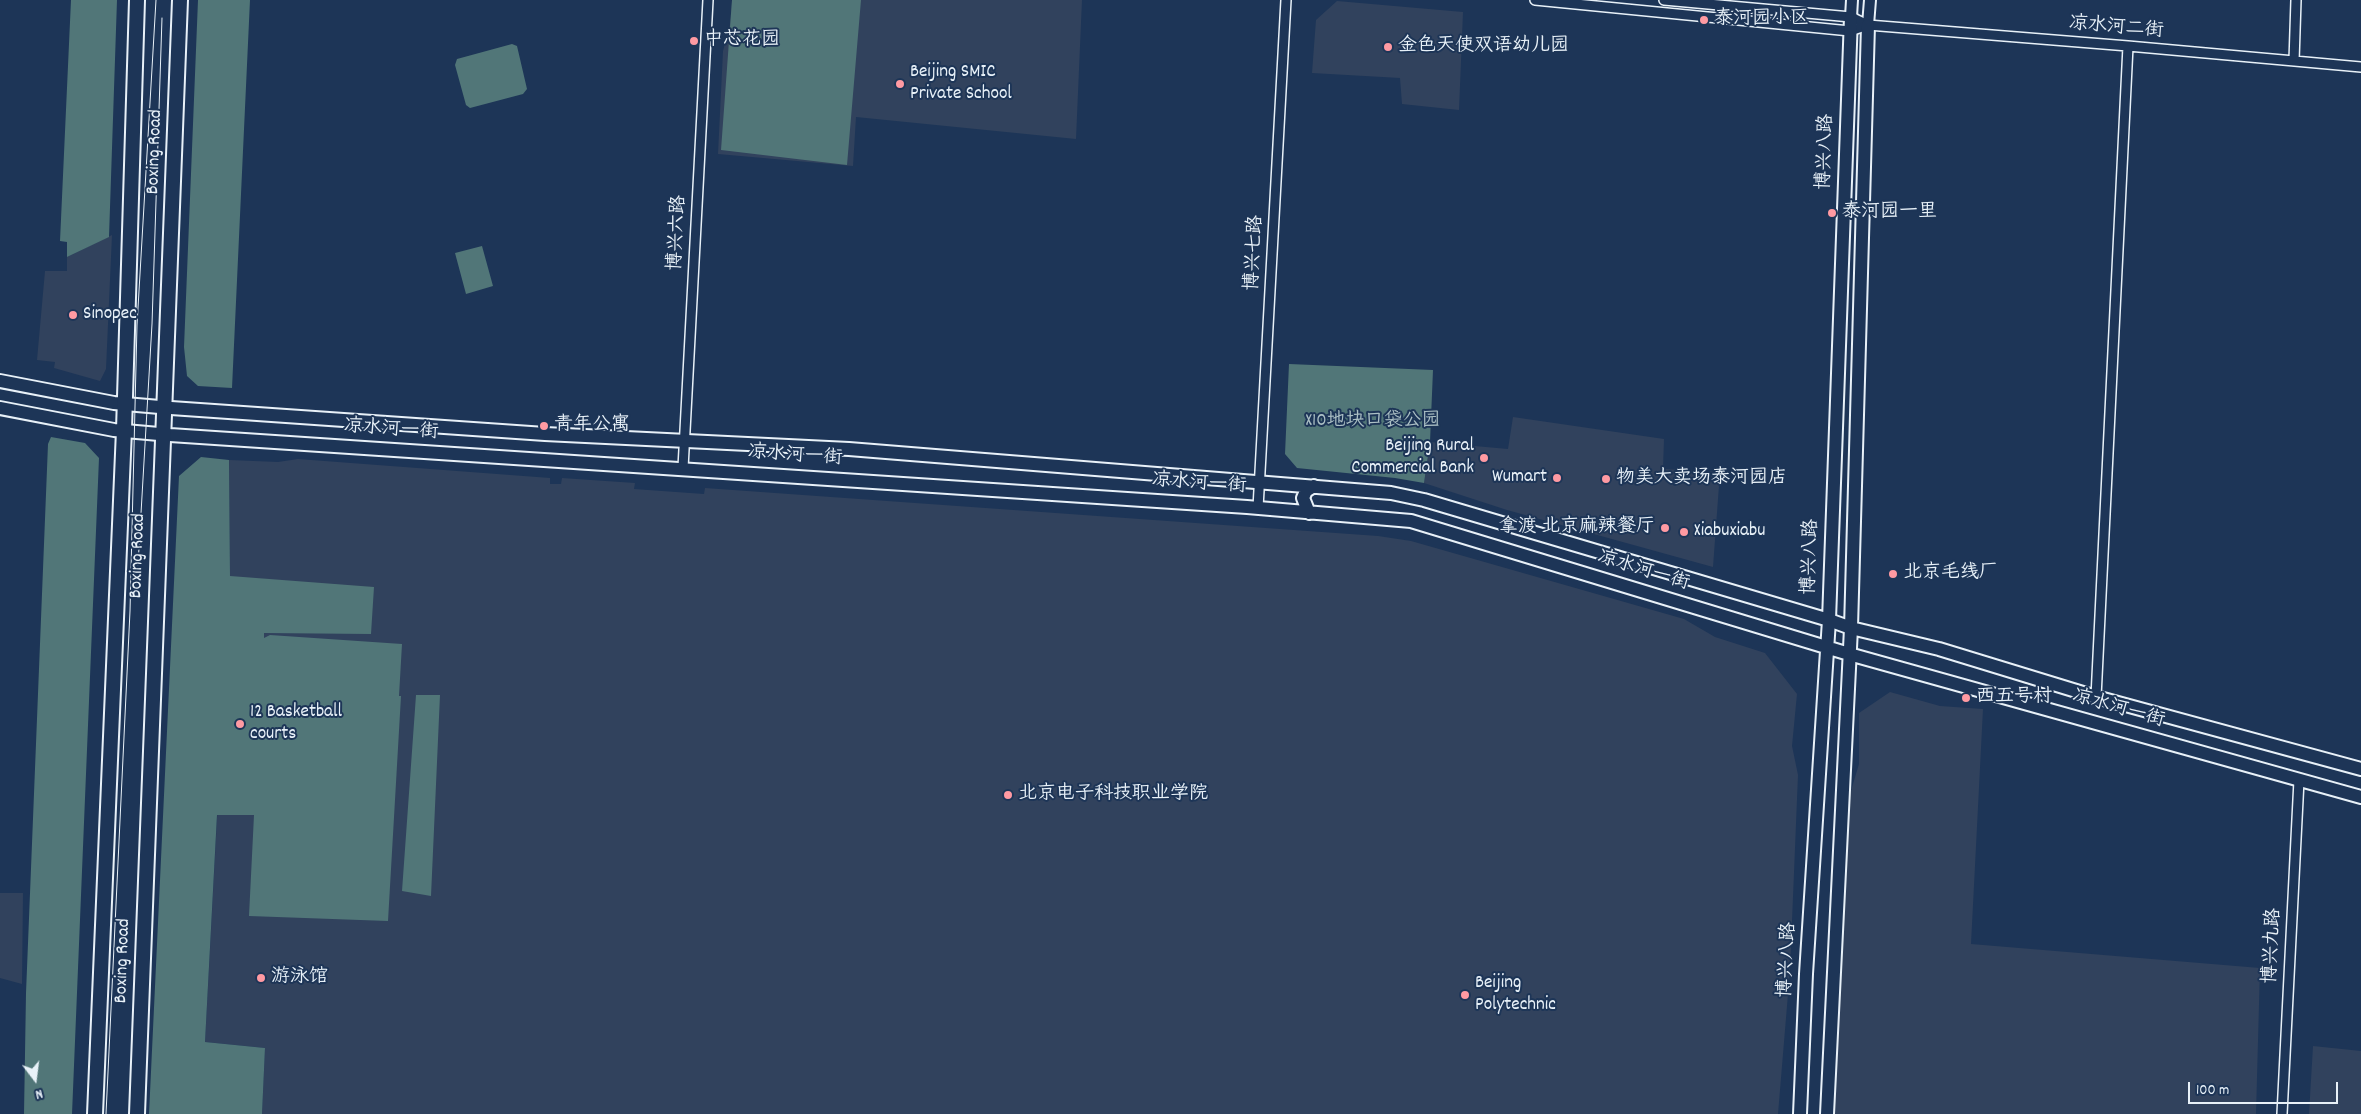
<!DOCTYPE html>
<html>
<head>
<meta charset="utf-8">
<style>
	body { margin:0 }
	#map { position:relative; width:2361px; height:1114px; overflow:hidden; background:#1d3557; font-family:Dekko,sans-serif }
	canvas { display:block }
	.north { position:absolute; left:10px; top:1054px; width:50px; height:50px; -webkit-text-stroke:4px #1d3557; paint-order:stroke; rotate:165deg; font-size:14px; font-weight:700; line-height:20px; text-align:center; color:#e8f1f8 }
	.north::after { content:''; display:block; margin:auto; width:18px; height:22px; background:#e8f1f8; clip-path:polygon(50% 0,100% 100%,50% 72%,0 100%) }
	.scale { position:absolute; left:2188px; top:1082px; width:150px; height:22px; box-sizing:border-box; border:2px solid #e8f1f8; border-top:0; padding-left:6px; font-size:15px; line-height:18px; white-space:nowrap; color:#e8f1f8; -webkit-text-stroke:4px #1d3557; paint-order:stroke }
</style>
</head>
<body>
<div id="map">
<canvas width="2361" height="1114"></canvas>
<div class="north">N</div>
<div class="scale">100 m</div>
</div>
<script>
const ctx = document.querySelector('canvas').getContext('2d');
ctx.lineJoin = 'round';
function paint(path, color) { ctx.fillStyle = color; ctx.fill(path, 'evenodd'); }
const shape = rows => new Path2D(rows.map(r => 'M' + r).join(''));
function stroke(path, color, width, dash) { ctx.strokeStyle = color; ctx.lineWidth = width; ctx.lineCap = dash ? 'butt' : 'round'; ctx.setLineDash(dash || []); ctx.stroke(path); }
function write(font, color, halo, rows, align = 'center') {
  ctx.font = font + ' Dekko,"LXGW WenKai TC",sans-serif'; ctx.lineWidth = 4; ctx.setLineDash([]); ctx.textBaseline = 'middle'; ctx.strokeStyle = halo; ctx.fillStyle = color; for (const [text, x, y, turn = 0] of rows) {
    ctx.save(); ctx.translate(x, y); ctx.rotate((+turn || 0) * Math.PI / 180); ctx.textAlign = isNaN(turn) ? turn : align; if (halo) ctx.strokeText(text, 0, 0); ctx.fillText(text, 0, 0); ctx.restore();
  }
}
const built = shape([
	[732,0,1082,0,1076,139,856,117,853,166,718,154,723,51,730,25],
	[1337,1,1463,12,1459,110,1402,104,1400,78,1312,73,1316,20],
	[112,235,106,369,100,381,54,368,55,362,37,360,45,271,67,271,67,257],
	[1513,417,1664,439,1663,469,1720,472,1713,567,1507,510,1424,483,1430,442,1508,449],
	[298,459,550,478,550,484,561,484,562,478,635,483,634,489,704,494,705,488,1378,536,1411,541,1684,619,1715,637,1765,653,1797,694,1792,746,1798,775,1790,970,1778,1114,262,1114,265,1048,205,1042,230,576,229,460,278,462],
	[1890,692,1940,706,1983,709,1971,944,2260,968,2256,1114,1834,1114,1850,794,1859,764,1859,713],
	[0,893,23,893,22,984,0,978],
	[2313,1046,2361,1051,2361,1114,2309,1114]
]);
const green = shape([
	[71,0,117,0,109,237,67,257,67,242,60,241],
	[198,0,250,0,232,388,198,386,187,376,184,347],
	[732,0,861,0,847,165,721,150],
	[512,44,517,46,527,89,523,94,470,108,466,105,455,65,457,59],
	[482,246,493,286,466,294,455,253],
	[1289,364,1433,370,1430,442,1424,483,1395,478,1297,468,1285,454],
	[51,437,85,443,99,458,72,1114,24,1114,26,993,48,444],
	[201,457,229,460,230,576,374,587,371,634,264,633,264,638,270,635,402,644,399,696,401,696,388,921,249,916,254,815,217,815,205,1042,265,1048,262,1114,149,1114,179,476],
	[416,695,440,695,431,896,402,891]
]);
const minor = shape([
	[1535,0,1850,31,1868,25],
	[1664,0,1851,17,1868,25,2128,46,2361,67],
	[2294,61,2296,0],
	[683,468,708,0],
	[1258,508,1286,0],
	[2096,697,2128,46],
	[2282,1114,2299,780]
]);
const tertiary = shape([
	[1851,17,1852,0],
	[1868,25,1870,0]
]);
const secondary = shape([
	[0,381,114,403,171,408,545,434,849,449,1391,493,1424,500,1829,620,1851,628,1939,649,2096,697,2361,769],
	[0,408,114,430,170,435,1247,507,1411,521,1849,654,2361,797],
	[1309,513,1303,498,1306,491,1314,486],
	[1800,1114,1806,974,1829,620,1851,17],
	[1827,1114,1851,628,1868,25]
]);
const primary = shape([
	[95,1114,124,430,137,0],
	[137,1114,180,0]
]);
const tram = shape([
	[138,565,152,324,162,18],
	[106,1114,130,611,137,325,156,0]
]);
const markers = [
	[1704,20,5,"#ff9aa2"],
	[694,41,5,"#ff9aa2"],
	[1388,47,5,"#ff9aa2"],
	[900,84,5,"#ff9aa2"],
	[1832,213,5,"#ff9aa2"],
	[73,315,5,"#ff9aa2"],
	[544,426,5,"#ff9aa2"],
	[1484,458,5,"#ff9aa2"],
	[1557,478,5,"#ff9aa2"],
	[1606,479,5,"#ff9aa2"],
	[1665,528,5,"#ff9aa2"],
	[1684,532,5,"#ff9aa2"],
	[1893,574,5,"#ff9aa2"],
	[1966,698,5,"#ff9aa2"],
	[240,724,5,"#ff9aa2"],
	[1008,795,5,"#ff9aa2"],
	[261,978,5,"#ff9aa2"],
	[1465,995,5,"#ff9aa2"]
];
const poiNames = [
	["泰河园小区",1714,20],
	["中芯花园",704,41],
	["金色天使双语幼儿园",1398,47],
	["Beijing SMIC",910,73],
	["Private School",910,95],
	["泰河园一里",1842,213],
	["Sinopec",83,315],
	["青年公寓",554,426],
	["Beijing Rural",1474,447,"right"],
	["Commercial Bank",1474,469,"right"],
	["Wumart",1547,478,"right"],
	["物美大卖场泰河园店",1616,479],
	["拿渡 北京麻辣餐厅",1655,528,"right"],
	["Xiabuxiabu",1694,532],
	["北京毛线厂",1903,574],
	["西五号村",1976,698],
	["12 Basketball",250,713],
	["courts",250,735],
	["北京电子科技职业学院",1018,795],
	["游泳馆",271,978],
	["Beijing",1475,984],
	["Polytechnic",1475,1006]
];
const streetNames = [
	["凉水河二街",2116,29,5],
	["Boxing Road",156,152,-88],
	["博兴八路",1827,152,-88],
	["博兴六路",679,233,-87],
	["博兴七路",1256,253,-87],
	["凉水河一街",391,431,4],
	["凉水河一街",795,457,4],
	["凉水河一街",1199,485,4],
	["Boxing Road",139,556,-88],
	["博兴八路",1812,557,-88],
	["凉水河一街",1643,572,17],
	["凉水河一街",2118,710,16],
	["博兴九路",2274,946,-87],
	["博兴八路",1789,960,-87],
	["Boxing Road",124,961,-88]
];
const parkNames = [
	["X10地块口袋公园",1373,422]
];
paint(built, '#31425d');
paint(green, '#517678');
stroke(minor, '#e8f1f8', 12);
stroke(tertiary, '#e8f1f8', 14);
stroke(secondary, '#e8f1f8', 16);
stroke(primary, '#e8f1f8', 18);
stroke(minor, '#1d3557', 9);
stroke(tertiary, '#1d3557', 10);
stroke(secondary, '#1d3557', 12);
stroke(primary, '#1d3557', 14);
stroke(tram, '#e8f1f8', 1);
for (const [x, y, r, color] of markers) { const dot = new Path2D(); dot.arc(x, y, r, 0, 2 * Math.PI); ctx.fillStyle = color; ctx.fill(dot); stroke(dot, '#1d3557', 2); }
write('19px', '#e8f1f8', '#1d3557', poiNames, 'left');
write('19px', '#e8f1f8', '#1d3557', streetNames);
write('19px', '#acc0c5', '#1d3557', parkNames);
</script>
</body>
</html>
